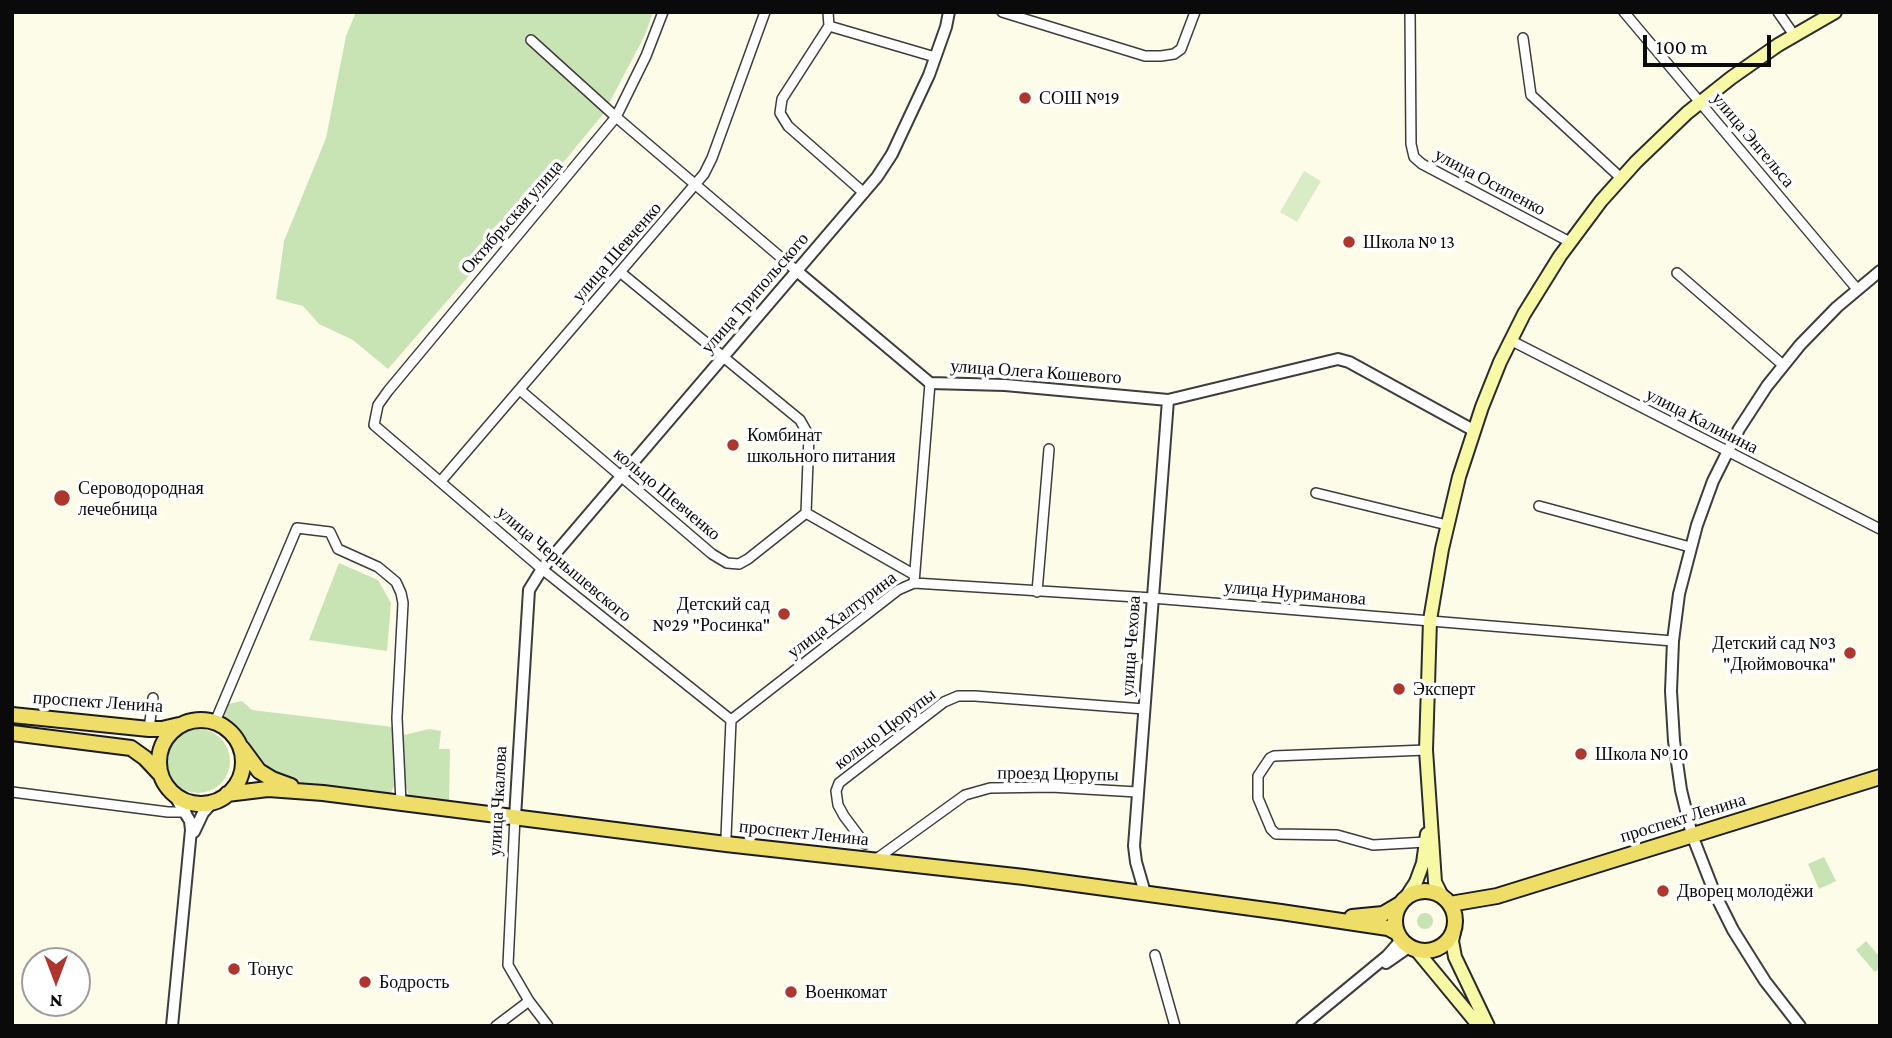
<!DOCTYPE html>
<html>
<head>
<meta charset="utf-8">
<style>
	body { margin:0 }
	#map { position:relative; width:1892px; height:1038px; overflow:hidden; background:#fdfce8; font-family:"Crimson Pro",serif }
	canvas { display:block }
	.frame { position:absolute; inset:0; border:14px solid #0a0a0a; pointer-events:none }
	.north { position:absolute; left:21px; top:947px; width:70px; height:70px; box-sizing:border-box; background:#fff; border:2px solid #9d9d9d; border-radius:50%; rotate:180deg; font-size:19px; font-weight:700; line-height:28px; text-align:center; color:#0a0a0a }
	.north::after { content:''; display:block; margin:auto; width:24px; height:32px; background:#ae362d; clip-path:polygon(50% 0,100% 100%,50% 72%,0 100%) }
	.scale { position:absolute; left:1643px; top:35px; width:128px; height:32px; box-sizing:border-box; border:4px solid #0a0a0a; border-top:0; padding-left:9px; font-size:21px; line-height:24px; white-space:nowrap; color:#0a0a0a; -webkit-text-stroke:5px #fff; paint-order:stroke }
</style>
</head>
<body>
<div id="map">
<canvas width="1892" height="1038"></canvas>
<div class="frame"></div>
<div class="north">N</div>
<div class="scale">100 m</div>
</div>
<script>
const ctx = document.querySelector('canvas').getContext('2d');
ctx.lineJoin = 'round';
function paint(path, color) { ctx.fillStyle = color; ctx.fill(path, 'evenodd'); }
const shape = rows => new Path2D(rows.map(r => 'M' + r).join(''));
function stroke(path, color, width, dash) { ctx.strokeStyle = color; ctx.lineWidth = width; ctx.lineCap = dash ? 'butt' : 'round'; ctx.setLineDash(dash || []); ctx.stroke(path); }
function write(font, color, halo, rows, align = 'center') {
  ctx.font = font + ' "Crimson Pro",serif'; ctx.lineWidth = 7; ctx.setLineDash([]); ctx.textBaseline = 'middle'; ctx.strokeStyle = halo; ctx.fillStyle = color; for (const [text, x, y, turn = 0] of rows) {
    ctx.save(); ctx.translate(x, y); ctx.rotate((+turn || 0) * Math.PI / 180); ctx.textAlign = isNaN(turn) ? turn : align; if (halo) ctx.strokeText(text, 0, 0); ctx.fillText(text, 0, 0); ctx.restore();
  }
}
const green = shape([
	[356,12,653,12,645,35,604,113,487,255,388,369,353,340,319,324,303,306,276,299,284,241,326,138,346,36],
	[339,563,378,580,391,603,387,651,309,640],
	[242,701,252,710,393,727,395,784,390,795,287,782,267,772,251,755,244,734,224,718,228,704],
	'166 761a32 32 0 1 1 64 0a32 32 0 1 1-64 0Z',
	[429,729,441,731,439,749,450,749,449,803,410,798,405,784,404,735],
	[1824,857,1836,881,1819,889,1808,864],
	'1417 921a8 8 0 1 1 16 0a8 8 0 1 1-16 0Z',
	[1866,941,1880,957,1880,968,1875,972,1856,950]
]);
const pitch = shape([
	[1304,171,1321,181,1297,222,1280,212]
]);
const minor = shape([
	[663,12,646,56,616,117,388,391,378,405,374,425,542,569,731,720],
	[828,12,829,26,782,99,780,113,788,126,864,193],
	[1002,12,1145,56,1161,56,1174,54,1181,49,1195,12],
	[1410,12,1411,144,1414,157,1422,164,1570,242],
	[1624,12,1857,289],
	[1778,12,1794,35],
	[829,26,935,57],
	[1523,38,1531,95,1621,178],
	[531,40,616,117,798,272],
	[1677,273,1783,365],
	[1510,340,1880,529],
	[520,390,712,554,727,563,739,564,748,559,806,513,809,436,800,420,620,272],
	[441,481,704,174,712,158,765,12],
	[1316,493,1447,525],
	[1539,506,1690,547],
	[806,513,913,574],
	[914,583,930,383],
	[1037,592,1049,449],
	[731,720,898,590,914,583,1152,598,1673,641],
	[215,722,297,528,330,532,338,549,378,567,396,582,401,593,403,603,397,718,401,803],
	[149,729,153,698],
	[12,792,168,812,186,812],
	[515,817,508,965,529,1001,548,1026],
	[726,837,731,720],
	[1426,842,1373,845,1337,835,1276,834,1271,829,1258,798,1258,776,1270,758,1274,756,1426,750],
	[865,844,844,816,838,805,836,791,839,783,944,702,958,696,975,696,1144,709],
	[875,860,965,795,990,788,1051,787,1137,792],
	[1155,955,1175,1026],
	[496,1026,529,1001]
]);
const tertiary = shape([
	[798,272,930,383,1005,385,1168,400,1338,359,1349,362,1473,430],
	[515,817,529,590,542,569,877,177,892,154,929,75,946,27,949,12],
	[194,832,203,813,213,802],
	[1145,893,1136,862,1134,846,1168,400],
	[1386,963,1409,947],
	[172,1026,191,830,190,821,174,795],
	[1302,1026,1387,956,1401,940],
	[1800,1026,1765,981,1733,930,1715,894,1692,835,1681,790,1674,741,1671,691,1673,641,1679,594,1697,525,1713,481,1739,429,1767,386,1800,345,1837,307,1880,271]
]);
const secondary = shape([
	[1442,896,1435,882,1426,750,1430,620,1442,549,1459,477,1482,407,1500,362,1524,314,1560,256,1601,201,1636,162,1687,113,1731,78,1778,45,1835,12],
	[1405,899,1416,882,1423,863,1427,834],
	[1454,932,1452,941,1455,957,1488,1026],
	[1417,951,1479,1026]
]);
const primary = shape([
	[12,715,149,729,162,729,179,725],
	'159 762a42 42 0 1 1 84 0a42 42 0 1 1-84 0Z',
	[12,733,131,748,145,758,160,774],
	[242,748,259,771,272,779,291,786],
	[227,794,268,789,323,793,726,844,1024,877,1281,912,1388,928,1397,933],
	'1395 921a30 30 0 1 1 60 0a30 30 0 1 1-60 0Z',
	[1450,904,1497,896,1880,777],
	[1352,917,1383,914,1400,904]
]);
const markers = [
	[1025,98,7,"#ae362d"],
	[1349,242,7,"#ae362d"],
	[733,445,7,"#ae362d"],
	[62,498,9,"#ae362d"],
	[784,614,7,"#ae362d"],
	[1850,653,7,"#ae362d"],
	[1399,689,7,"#ae362d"],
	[1581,754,7,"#ae362d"],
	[1663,891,7,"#ae362d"],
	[234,969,7,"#ae362d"],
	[365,982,7,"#ae362d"],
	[791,992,7,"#ae362d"]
];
const poiNames = [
	["СОШ №19",1039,98],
	["Школа № 13",1363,242],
	["Комбинат",747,435],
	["школьного питания",747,456],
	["Сероводородная",78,488],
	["лечебница",78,509],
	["Детский сад",770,604,"right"],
	["№29 \"Росинка\"",770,625,"right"],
	["Детский сад №3",1836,643,"right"],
	["\"Дюймовочка\"",1836,664,"right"],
	["Эксперт",1413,689],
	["Школа № 10",1595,754],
	["Дворец молодёжи",1677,891],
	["Тонус",248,969],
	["Бодрость",379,982],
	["Военкомат",805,992]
];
const streetNames = [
	["улица Энгельса",1753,140,50],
	["улица Осипенко",1490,182,28],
	["Октябрьская улица",512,217,-49],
	["улица Шевченко",617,252,-49],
	["улица Трипольского",755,293,-49],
	["улица Олега Кошевого",1036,372,4],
	["улица Калинина",1702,421,27],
	["кольцо Шевченко",667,494,40],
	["улица Чернышевского",564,564,40],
	["улица Нуриманова",1295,593,5],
	["улица Халтурина",842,615,-37],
	["улица Чехова",1131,646,-86],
	["проспект Ленина",98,702,4],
	["кольцо Цюрупы",885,729,-37],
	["проезд Цюрупы",1058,774,1],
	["улица Чкалова",498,801,-87],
	["проспект Ленина",1683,818,-17],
	["проспект Ленина",804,833,6]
];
paint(green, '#c8e4b5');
paint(pitch, '#daecc6');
stroke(minor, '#3d3d3d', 12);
stroke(tertiary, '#3d3d3d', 14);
stroke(secondary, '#2c2c2c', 16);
stroke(primary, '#1b1b1b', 18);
stroke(minor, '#fff', 9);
stroke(tertiary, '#fff', 10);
stroke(secondary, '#f8f9a7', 12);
stroke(primary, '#eedd67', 14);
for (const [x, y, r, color] of markers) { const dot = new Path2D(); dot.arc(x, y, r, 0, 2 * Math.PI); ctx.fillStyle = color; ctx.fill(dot); stroke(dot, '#fff', 2.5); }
write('18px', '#0a0a0a', '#fff', poiNames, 'left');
write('18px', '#0a0a0a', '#fff', streetNames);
</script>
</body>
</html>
